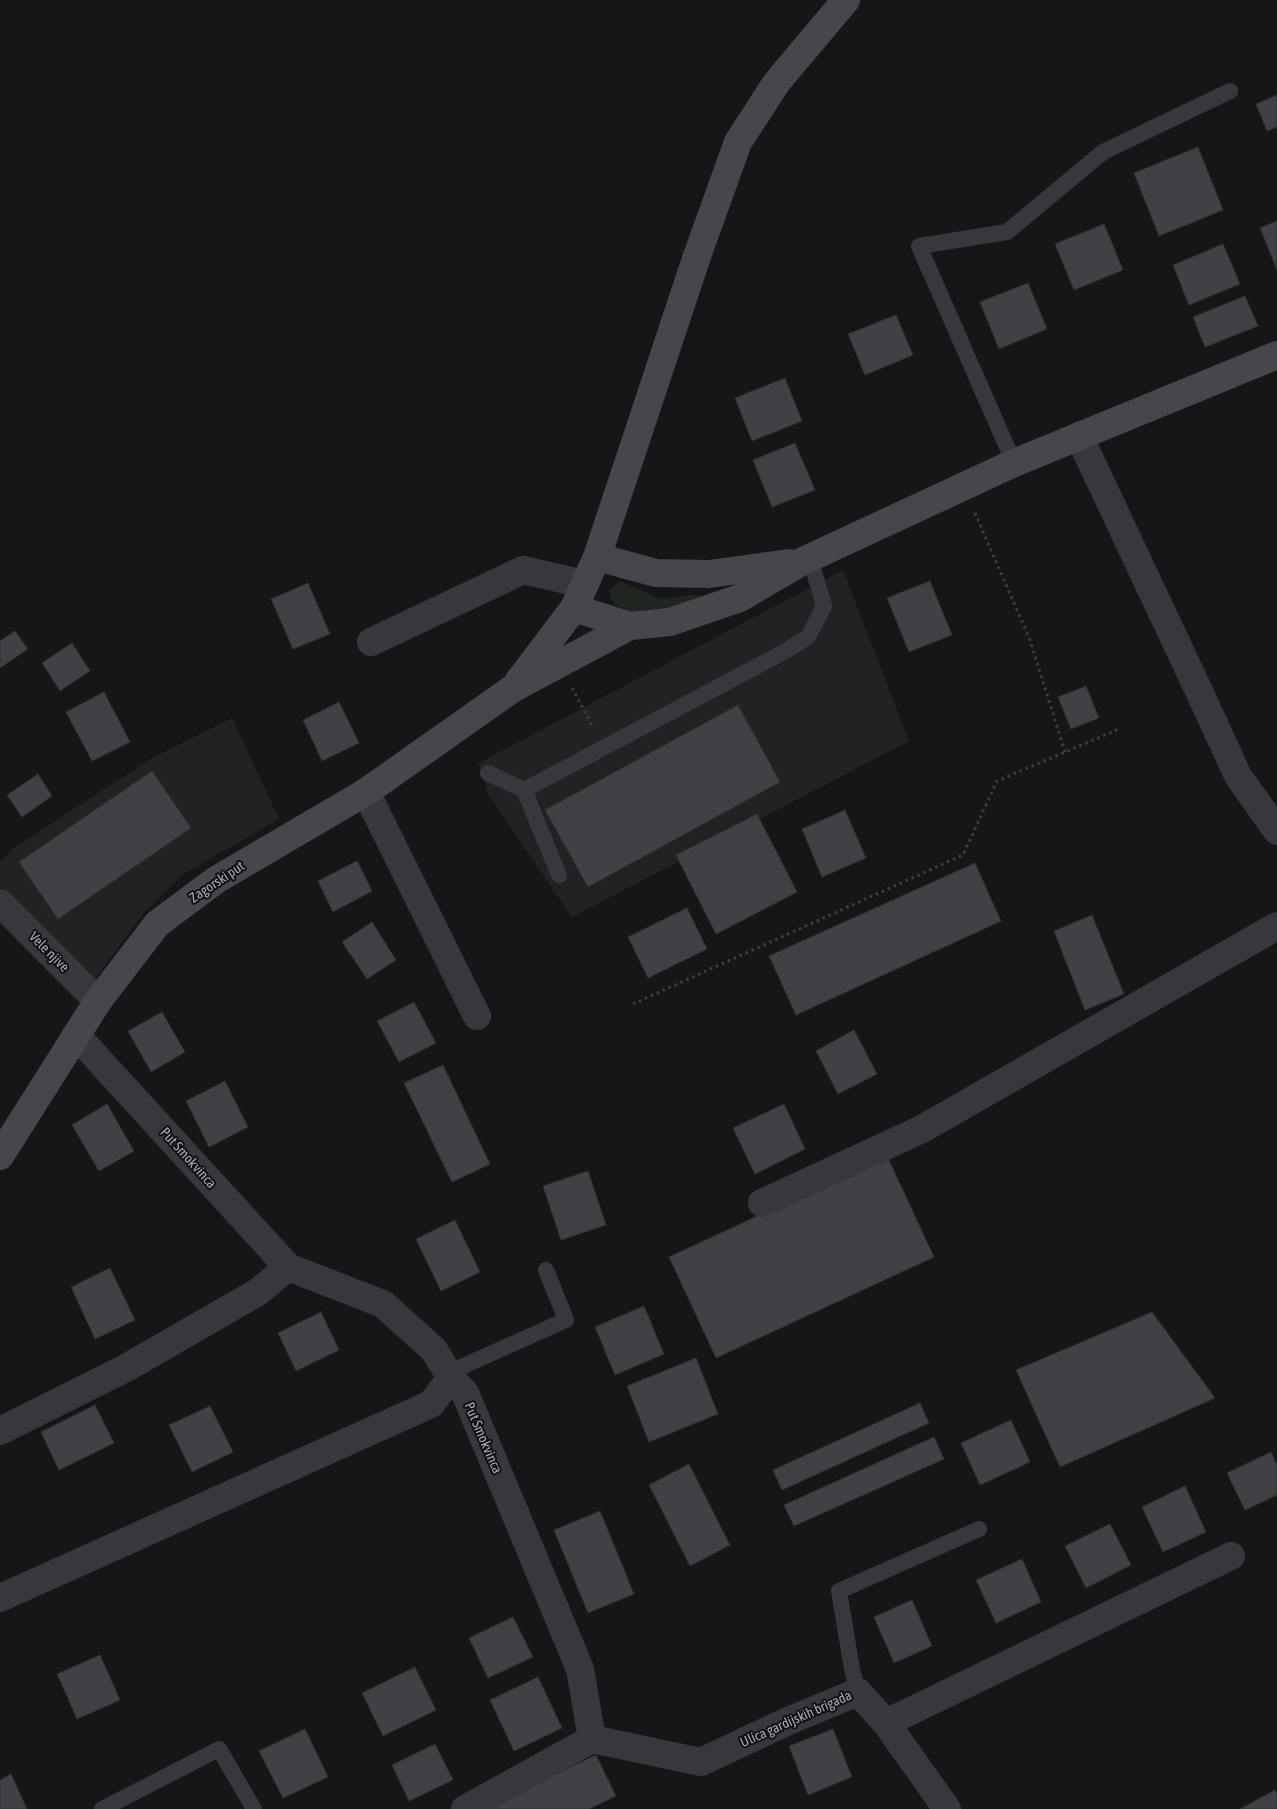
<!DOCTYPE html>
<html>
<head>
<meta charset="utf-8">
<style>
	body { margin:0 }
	canvas { display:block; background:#161618 }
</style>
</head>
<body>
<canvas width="1277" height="1809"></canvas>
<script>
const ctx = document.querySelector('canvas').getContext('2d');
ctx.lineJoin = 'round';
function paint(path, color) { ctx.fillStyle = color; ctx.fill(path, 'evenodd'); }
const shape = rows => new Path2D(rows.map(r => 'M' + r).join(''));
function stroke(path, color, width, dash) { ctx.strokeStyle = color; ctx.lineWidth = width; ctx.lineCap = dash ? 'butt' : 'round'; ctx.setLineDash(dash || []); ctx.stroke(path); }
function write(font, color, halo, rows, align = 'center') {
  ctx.font = font + ' "Asap Condensed",sans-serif'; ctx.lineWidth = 4; ctx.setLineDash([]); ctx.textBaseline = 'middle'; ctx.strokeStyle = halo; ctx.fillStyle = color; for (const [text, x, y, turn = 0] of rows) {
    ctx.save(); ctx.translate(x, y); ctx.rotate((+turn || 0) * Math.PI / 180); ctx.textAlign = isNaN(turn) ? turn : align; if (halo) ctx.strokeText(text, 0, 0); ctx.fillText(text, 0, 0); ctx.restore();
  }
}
const built = shape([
	[843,570,909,741,572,917,488,794,479,763],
	[232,718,279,819,182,875,143,914,96,978,0,886,0,863,12,849,152,758]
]);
const green = shape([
	[620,581,661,599,693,595,703,596,693,604,640,616,618,607,611,599,609,590]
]);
const building = shape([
	[1277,95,1277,127,1267,131,1256,104,1277,95],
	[1198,147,1223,210,1159,236,1134,173,1198,147],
	[1277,221,1277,270,1260,228,1277,221],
	[1104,224,1123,270,1074,290,1055,244,1104,224],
	[1223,244,1240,284,1189,305,1173,265,1223,244],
	[1028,283,1047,329,999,349,980,302,1028,283],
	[1245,296,1258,326,1205,347,1193,317,1245,296],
	[896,315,913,355,865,375,848,334,896,315],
	[785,378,802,421,752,441,735,398,785,378],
	[795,443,815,490,772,507,753,460,795,443],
	[930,581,952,635,909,652,887,598,930,581],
	[308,583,330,634,293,649,271,599,308,583],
	[15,631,28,649,0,668,0,641,15,631],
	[72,643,90,671,60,691,42,663,72,643],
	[1086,686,1099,718,1071,729,1058,697,1086,686],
	[104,692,130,742,92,761,66,712,104,692],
	[339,702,359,743,322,761,303,720,339,702],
	[738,705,780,782,588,887,545,810,738,705],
	[152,771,191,828,58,919,19,862,152,771],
	[38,774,52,796,22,817,7,795,38,774],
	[845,810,866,858,822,877,802,829,845,810],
	[757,814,797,892,716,934,676,855,757,814],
	[357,861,372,891,333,912,318,881,357,861],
	[975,863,1001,921,796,1015,769,956,975,863],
	[687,908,707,949,648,978,628,937,687,908],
	[1092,915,1124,994,1085,1010,1054,931,1092,915],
	[372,922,396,960,367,979,342,942,372,922],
	[414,1002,436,1043,399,1062,377,1021,414,1002],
	[162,1012,185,1052,151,1072,128,1031,162,1012],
	[854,1030,877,1074,838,1094,816,1051,854,1030],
	[443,1065,490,1164,452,1182,404,1083,443,1065],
	[225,1081,248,1127,209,1147,186,1101,225,1081],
	[107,1104,134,1151,99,1171,72,1125,107,1104],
	[784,1104,805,1149,755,1174,733,1128,784,1104],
	[887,1156,934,1257,716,1358,669,1257,887,1156],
	[588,1171,606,1225,561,1240,543,1186,588,1171],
	[455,1220,480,1272,441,1291,416,1239,455,1220],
	[110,1268,135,1320,95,1339,71,1287,110,1268],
	[644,1306,664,1354,615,1375,595,1327,644,1306],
	[321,1312,339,1350,296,1371,278,1333,321,1312],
	[1152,1312,1215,1398,1060,1467,1016,1370,1152,1312],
	[696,1358,718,1414,649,1442,627,1386,696,1358],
	[920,1403,929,1423,782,1490,773,1470,920,1403],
	[95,1405,114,1443,59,1470,41,1432,95,1405],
	[210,1406,233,1452,192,1472,169,1425,210,1406],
	[1011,1420,1030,1462,980,1485,961,1443,1011,1420],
	[934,1437,944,1459,794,1526,784,1505,934,1437],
	[1271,1452,1277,1465,1277,1495,1245,1510,1227,1473,1271,1452],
	[689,1464,730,1545,690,1566,649,1485,689,1464],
	[1185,1486,1206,1532,1163,1552,1142,1507,1185,1486],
	[600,1511,634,1594,588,1613,554,1530,600,1511],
	[1110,1524,1131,1565,1086,1588,1065,1546,1110,1524],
	[1022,1559,1041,1602,996,1623,976,1580,1022,1559],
	[912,1600,932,1646,894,1663,874,1617,912,1600],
	[513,1617,533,1657,488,1678,469,1638,513,1617],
	[100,1655,120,1700,77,1719,57,1674,100,1655],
	[415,1667,436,1710,383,1736,362,1693,415,1667],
	[538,1677,562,1728,514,1751,490,1700,538,1677],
	[305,1729,328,1777,283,1798,259,1751,305,1729],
	[833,1729,852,1777,808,1795,789,1746,833,1729],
	[435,1744,453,1780,409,1801,392,1765,435,1744],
	[596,1755,616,1796,589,1809,483,1809,596,1755],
	[11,1774,27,1809,0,1809,0,1780,11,1774],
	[1275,1790,1277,1794,1277,1809,1240,1809,1275,1790]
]);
const path = shape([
	[975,513,1030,640,1065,752],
	[572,688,593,727],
	[633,1004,963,855,997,781,1119,729]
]);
const service = shape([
	[1014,463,919,246,1007,232,1103,152,1230,91],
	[488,773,524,790,559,875],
	[524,790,782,653,808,637,824,606,810,558],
	[451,1378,461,1367,566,1320,546,1270],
	[858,1692,852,1669,839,1591,979,1529],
	[102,1809,219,1749,254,1809]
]);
const minor = shape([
	[1079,436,1199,691,1238,776,1277,831],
	[371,642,523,570,584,584],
	[366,792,477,1016],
	[0,903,98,1001],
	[76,1035,288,1267,383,1304,434,1350,451,1378,465,1393,580,1669,592,1739],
	[762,1203,922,1129,1277,926],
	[0,1431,126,1368,258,1292,288,1267],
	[0,1598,431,1404,451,1378],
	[886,1723,1231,1556],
	[592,1739,701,1762,788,1721,858,1692,886,1723,947,1809],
	[465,1809,592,1739]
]);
const secondary = shape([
	[597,557,656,573,709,574,789,563],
	[574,608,630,626],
	[518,682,574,608,597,557,696,259,738,142,777,82,846,0],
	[0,1156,98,1001,157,924,216,880,366,792,512,689,630,626,670,622,740,598,803,561,1014,463,1277,355]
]);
const streetNames = [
	["Zagorski put",217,882,-34],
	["Vele njive",49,952,45],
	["Put Smokvinca",188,1158,48],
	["Put Smokvinca",483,1438,67],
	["Ulica gardijskih brigada",796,1719,-24]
];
paint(built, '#222225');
paint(green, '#1e261f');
paint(building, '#404145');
stroke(building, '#303034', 1);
stroke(path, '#3d3f44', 3, [2.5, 4]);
stroke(service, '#37383d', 16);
stroke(minor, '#37383d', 28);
stroke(secondary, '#45474d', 28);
write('14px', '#a8adb8', '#111113', streetNames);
</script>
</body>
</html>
